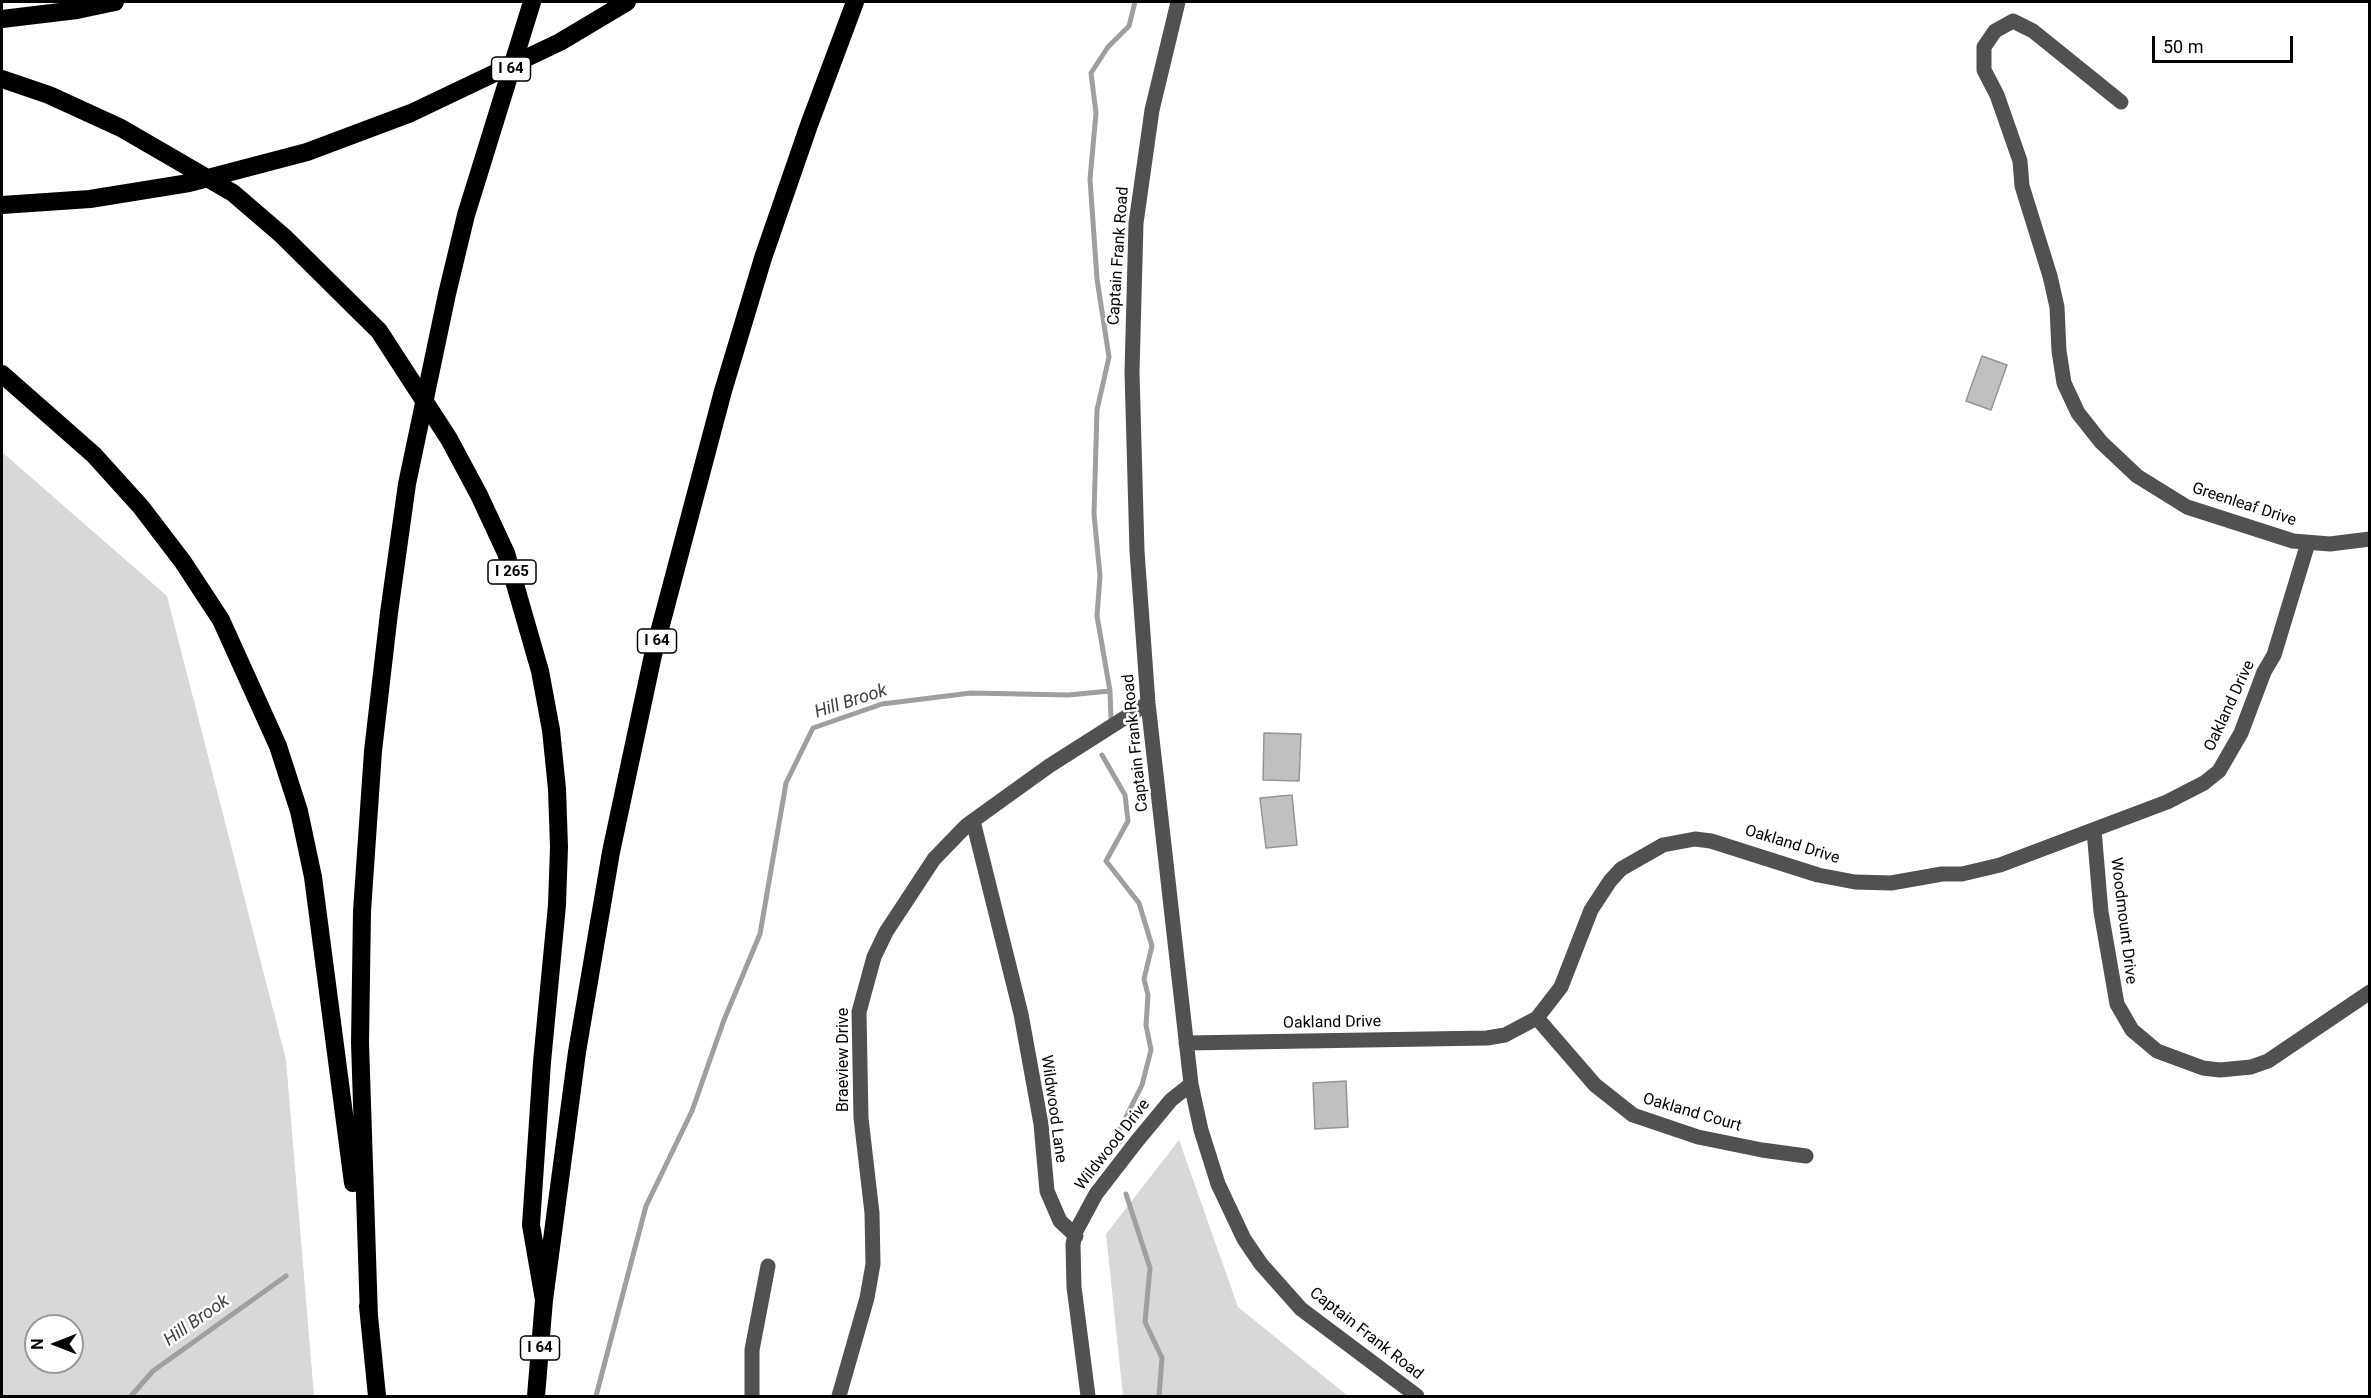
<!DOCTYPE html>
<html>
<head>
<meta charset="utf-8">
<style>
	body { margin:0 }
	#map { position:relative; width:2371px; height:1398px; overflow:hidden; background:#fff; font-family:Roboto,sans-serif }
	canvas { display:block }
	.frame { position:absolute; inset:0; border:3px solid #000; pointer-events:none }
	.north { position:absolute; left:24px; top:1314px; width:60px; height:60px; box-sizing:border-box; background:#fff; border:2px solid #999; border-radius:50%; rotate:270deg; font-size:16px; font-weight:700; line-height:24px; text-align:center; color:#000 }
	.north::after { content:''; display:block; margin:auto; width:21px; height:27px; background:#000; clip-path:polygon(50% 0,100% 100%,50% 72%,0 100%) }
	.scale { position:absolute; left:2152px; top:36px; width:141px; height:27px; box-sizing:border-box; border:3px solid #000; border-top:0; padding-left:8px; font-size:18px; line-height:21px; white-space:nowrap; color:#000; -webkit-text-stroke:4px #fff; paint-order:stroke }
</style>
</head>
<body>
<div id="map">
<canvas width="2371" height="1398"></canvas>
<div class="frame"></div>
<div class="north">N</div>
<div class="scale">50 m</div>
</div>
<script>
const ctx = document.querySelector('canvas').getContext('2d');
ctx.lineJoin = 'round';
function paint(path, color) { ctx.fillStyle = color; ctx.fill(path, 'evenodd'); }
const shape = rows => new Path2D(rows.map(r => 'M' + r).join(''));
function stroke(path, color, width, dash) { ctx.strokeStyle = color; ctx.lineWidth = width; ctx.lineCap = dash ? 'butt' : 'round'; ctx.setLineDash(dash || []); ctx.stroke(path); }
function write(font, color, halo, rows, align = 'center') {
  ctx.font = font + ' Roboto,sans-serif'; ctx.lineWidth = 5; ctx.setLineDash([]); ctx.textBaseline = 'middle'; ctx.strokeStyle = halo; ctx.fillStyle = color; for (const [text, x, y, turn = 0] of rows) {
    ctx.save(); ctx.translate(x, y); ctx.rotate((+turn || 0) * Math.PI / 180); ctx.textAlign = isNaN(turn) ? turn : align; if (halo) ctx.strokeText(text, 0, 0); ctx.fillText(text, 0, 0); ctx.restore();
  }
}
const green = shape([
	[2,452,167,596,286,1060,314,1396,2,1396],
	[36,1326,72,1326,72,1362,36,1362],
	[1179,1140,1238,1307,1348,1396,1123,1396,1106,1234]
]);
const stream = shape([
	[1111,719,1110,691,1097,616,1100,576,1094,514,1097,410,1109,357,1097,279,1090,179,1096,113,1091,73,1108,47,1129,26,1135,2],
	[1102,755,1125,795,1128,821,1106,861,1139,903,1152,946,1144,979,1148,995,1146,1025,1151,1050,1142,1085,1118,1133,1119,1143],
	[1126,1194,1150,1268,1145,1322,1162,1358,1159,1396],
	[131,1396,153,1371,286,1276],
	[596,1396,646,1206,692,1111,724,1020,760,934,786,783,813,728,882,704,971,693,1068,695,1110,691]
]);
const building = shape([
	[1982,356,2007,365,1991,410,1966,401,1982,356],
	[1264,733,1301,734,1299,781,1263,780,1264,733],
	[1292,795,1297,845,1266,848,1260,798,1292,795],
	[1346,1081,1348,1127,1315,1129,1313,1083,1346,1081]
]);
const minor = shape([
	[1178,2,1152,110,1136,223,1132,372,1137,551,1148,703,1191,1084,1201,1130,1218,1184,1244,1239,1261,1264,1301,1309,1417,1396],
	[2121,102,2033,31,2013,21,1995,31,1984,47,1984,70,1997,95,2020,161,2022,186,2050,276,2057,307,2059,351,2064,383,2078,413,2101,442,2137,476,2187,507,2293,541,2330,544,2370,539],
	[973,821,1021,1014,1041,1124,1047,1191,1060,1221,1076,1236],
	[2094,830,2101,912,2117,1004,2132,1030,2157,1051,2203,1068,2220,1070,2251,1067,2268,1061,2370,992],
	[1537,1018,1595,1085,1633,1115,1698,1137,1762,1150,1806,1156],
	[1186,1043,1487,1038,1505,1035,1537,1018,1561,987,1591,910,1610,881,1621,869,1663,845,1695,839,1711,841,1818,875,1855,882,1891,883,1942,874,1962,874,2000,865,2167,802,2204,783,2219,771,2241,733,2264,672,2274,655,2308,543],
	[752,1396,752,1350,768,1266],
	[839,1396,867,1298,873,1264,872,1213,861,1118,859,1012,874,957,886,932,934,859,967,825,1049,766,1148,703],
	[1088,1396,1074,1287,1073,1244,1076,1231,1096,1194,1137,1141,1171,1100,1191,1084]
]);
const highway = shape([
	[2,19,77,10,115,2],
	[2,79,49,95,121,128,233,193,283,236,379,331,449,439,479,495,506,553,540,671,551,730,557,789,559,847,557,905,542,1062,531,1225,544,1300],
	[2,205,90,199,189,183,307,152,411,113,560,42,627,2],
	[2,374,94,455,141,507,183,562,221,620,278,746,299,811,313,877,353,1183],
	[368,1306,377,1396],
	[369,1317,360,1043,362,911,373,751,389,613,407,484,447,294,466,215,532,2],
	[536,1396,544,1300,577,1052,611,852,653,655,723,391,763,258,809,125,855,2]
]);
const shields = [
	[511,69,39],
	[512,572,48],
	[657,641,39],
	[540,1348,39]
];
const shieldNames = [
	["I 64",511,69],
	["I 265",512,572],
	["I 64",657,641],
	["I 64",540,1348]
];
const streetNames = [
	["Captain Frank Road",1119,256,-86],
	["Greenleaf Drive",2244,505,18],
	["Oakland Drive",2230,706,-65],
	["Captain Frank Road",1136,743,-96],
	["Oakland Drive",1792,845,17],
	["Woodmount Drive",2123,921,83],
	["Oakland Drive",1332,1023,-1],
	["Braeview Drive",844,1060,-90],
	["Wildwood Lane",1053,1109,82],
	["Oakland Court",1692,1113,16],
	["Wildwood Drive",1113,1145,-52],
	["Captain Frank Road",1366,1334,38]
];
const waterNames = [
	["Hill Brook",851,702,-18],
	["Hill Brook",197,1321,-35]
];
paint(green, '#d8d8d8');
stroke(stream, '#9f9f9f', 5);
paint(building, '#c0c0c0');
stroke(building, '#959595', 1.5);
stroke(minor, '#515151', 15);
stroke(highway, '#000', 18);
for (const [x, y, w] of shields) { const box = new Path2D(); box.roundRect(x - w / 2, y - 12, w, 24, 4.5); ctx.fillStyle = '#fff'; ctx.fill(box); stroke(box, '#000', 1.5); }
write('bold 15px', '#000', null, shieldNames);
write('16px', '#000', '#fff', streetNames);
write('italic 18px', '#404040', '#fff', waterNames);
</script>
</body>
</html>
